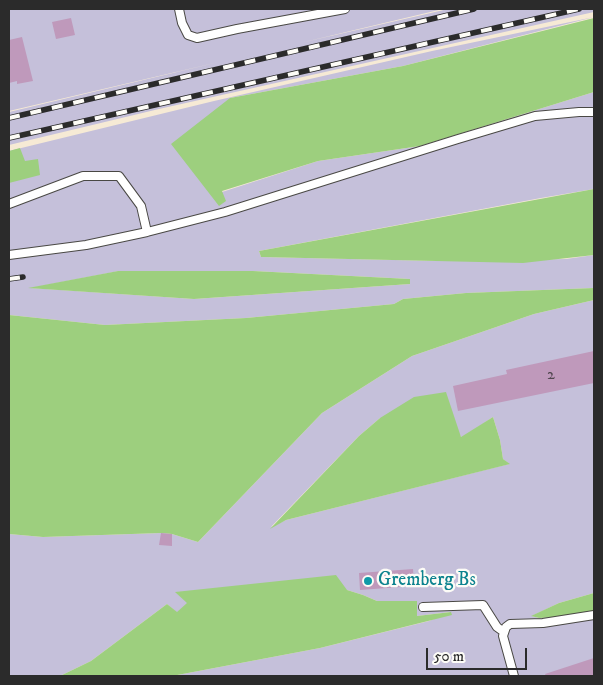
<!DOCTYPE html>
<html>
<head>
<meta charset="utf-8">
<style>
	body { margin:0 }
	#map { position:relative; width:603px; height:685px; overflow:hidden; background:#f6ead5; font-family:"IM FELL DW Pica",serif }
	canvas { display:block }
	.frame { position:absolute; inset:0; border:10px solid #2b2b2b; pointer-events:none }
	.scale { position:absolute; left:426px; top:648px; width:101px; height:22px; box-sizing:border-box; border:2px solid #2b2b2b; border-top:0; padding-left:6px; font-size:15px; line-height:18px; white-space:nowrap; color:#2b2b2b; -webkit-text-stroke:4px #fdfcf7; paint-order:stroke }
</style>
</head>
<body>
<div id="map">
<canvas width="603" height="685"></canvas>
<div class="frame"></div>
<div class="scale">50 m</div>
</div>
<script>
const ctx = document.querySelector('canvas').getContext('2d');
ctx.lineJoin = 'round';
function paint(path, color) { ctx.fillStyle = color; ctx.fill(path, 'evenodd'); }
const shape = rows => new Path2D(rows.map(r => 'M' + r).join(''));
function stroke(path, color, width, dash) { ctx.strokeStyle = color; ctx.lineWidth = width; ctx.lineCap = dash ? 'butt' : 'round'; ctx.setLineDash(dash || []); ctx.stroke(path); }
function write(font, color, halo, rows, align = 'center') {
  ctx.font = font + ' "IM FELL DW Pica",serif'; ctx.lineWidth = 4.5; ctx.setLineDash([]); ctx.textBaseline = 'middle'; ctx.strokeStyle = halo; ctx.fillStyle = color; for (const [text, x, y, turn = 0] of rows) {
    ctx.save(); ctx.translate(x, y); ctx.rotate((+turn || 0) * Math.PI / 180); ctx.textAlign = isNaN(turn) ? turn : align; if (halo) ctx.strokeText(text, 0, 0); ctx.fillText(text, 0, 0); ctx.restore();
  }
}
const industrial = shape([
	[9,9,443,9,300,43,448,9,594,9,594,12,159,109,9,145,9,112,223,61,9,111],
	[594,17,403,66,230,98,222,192,318,161,420,146,594,92,594,189,541,198,259,251,261,257,439,261,566,259,594,255,594,288,466,293,403,299,394,304,246,318,105,325,9,315,9,151,214,101,432,51],
	[119,271,253,271,410,279,410,284,194,299,31,288],
	[594,300,594,593,559,603,532,616,539,618,594,611,594,676,172,676,320,648,429,621,451,612,417,616,417,601,377,601,363,595,347,590,176,592,188,603,177,613,167,604,91,661,60,676,9,676,9,534,43,537,161,533,172,534,198,542,322,413,412,356,534,314],
	[493,417,500,440,503,459,509,464,286,520,271,527,359,436,380,418,459,434,462,438]
]);
const green = shape([
	[594,18,594,92,420,146,318,161,222,191,226,201,219,206,171,144,230,98,403,66],
	[20,148,25,161,38,159,40,175,9,183,9,151],
	[594,189,594,255,523,263,261,257,259,251],
	[118,271,253,271,410,279,410,284,194,299,28,288],
	[594,288,594,300,534,314,412,356,322,413,198,542,172,534,161,533,43,537,9,534,9,315,105,325,246,318,394,304,403,299,466,293],
	[446,392,461,437,493,417,500,440,503,459,510,464,286,520,270,529,359,436,380,418,414,397],
	[336,575,347,590,363,595,377,601,417,601,417,616,451,612,452,615,320,648,172,676,60,676,91,661,167,604,177,612,187,603,175,592],
	[594,593,594,611,560,617,539,618,531,616,559,603]
]);
const building = shape([
	[71,18,75,35,56,39,52,22],
	[22,37,33,81,17,84,17,81,9,83,9,40],
	[594,351,594,383,458,411,453,386,507,374,506,370],
	[161,533,172,534,172,546,159,545],
	[413,569,414,586,360,590,359,573],
	[594,658,594,676,546,676,545,674]
]);
const service = shape([
	[179,9,182,23,188,35,197,38,237,29,345,9],
	[9,204,83,176,119,176,141,206,147,232],
	[9,255,86,245,147,232,225,212,458,139,535,116,579,112,594,112],
	[423,607,483,605,497,627,504,632],
	[514,676,503,636,506,627,510,624,543,623,594,615]
]);
const rail = shape([
	[9,118,474,9],
	[9,138,579,9],
	[9,279,23,277]
]);
const markers = [
	[368,581,5,"#0f9aa8"]
];
const numberNames = [
	["2",551,376]
];
const cultureNames = [
	["Gremberg Bs",378,581]
];
paint(industrial, '#c5c0da');
paint(green, '#9dcf7e');
paint(building, '#bf99bb');
stroke(service, '#494844', 10);
stroke(service, '#fff', 8);
stroke(rail, '#2b2b2b', 5.5);
stroke(rail, '#fdfcf7', 4, [11]);
for (const [x, y, r, color] of markers) { const dot = new Path2D(); dot.arc(x, y, r, 0, 2 * Math.PI); ctx.fillStyle = color; ctx.fill(dot); stroke(dot, '#fdfcf7', 2); }
write('16px', '#50464f', null, numberNames);
write('19px', '#0d838f', '#fdfcf7', cultureNames, 'left');
</script>
</body>
</html>
